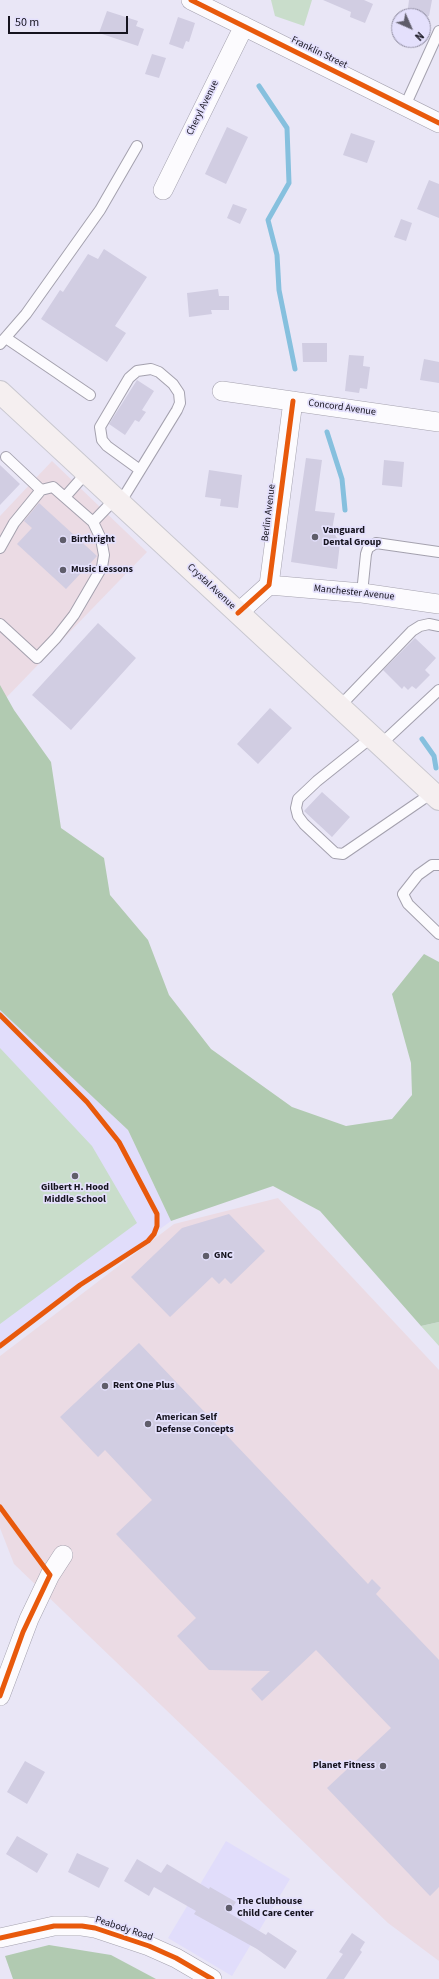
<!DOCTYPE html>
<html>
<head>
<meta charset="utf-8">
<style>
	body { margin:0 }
	#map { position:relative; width:439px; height:1979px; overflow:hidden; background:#e9e6f6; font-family:"Source Sans 3",sans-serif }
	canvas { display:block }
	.north { position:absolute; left:391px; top:8px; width:40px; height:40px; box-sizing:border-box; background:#e4e0fc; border:1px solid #918ea3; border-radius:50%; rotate:135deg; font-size:11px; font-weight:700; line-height:16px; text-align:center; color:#15131e }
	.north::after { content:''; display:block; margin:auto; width:14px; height:18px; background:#5f5d6a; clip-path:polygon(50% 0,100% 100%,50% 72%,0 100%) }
	.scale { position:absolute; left:8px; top:16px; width:120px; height:18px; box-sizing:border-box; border:2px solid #15131e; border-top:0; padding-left:5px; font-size:12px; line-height:14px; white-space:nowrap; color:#15131e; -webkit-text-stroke:3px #e4e0fc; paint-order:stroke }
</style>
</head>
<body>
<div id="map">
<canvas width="439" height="1979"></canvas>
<div class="north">N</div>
<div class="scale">50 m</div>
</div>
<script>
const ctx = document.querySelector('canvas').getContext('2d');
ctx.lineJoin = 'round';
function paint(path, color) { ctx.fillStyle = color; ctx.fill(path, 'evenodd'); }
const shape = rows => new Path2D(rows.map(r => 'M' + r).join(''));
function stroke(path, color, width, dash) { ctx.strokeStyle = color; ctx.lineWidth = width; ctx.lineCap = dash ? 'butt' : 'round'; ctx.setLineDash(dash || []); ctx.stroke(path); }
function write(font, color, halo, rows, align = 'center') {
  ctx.font = font + ' "Source Sans 3",sans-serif'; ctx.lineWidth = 3.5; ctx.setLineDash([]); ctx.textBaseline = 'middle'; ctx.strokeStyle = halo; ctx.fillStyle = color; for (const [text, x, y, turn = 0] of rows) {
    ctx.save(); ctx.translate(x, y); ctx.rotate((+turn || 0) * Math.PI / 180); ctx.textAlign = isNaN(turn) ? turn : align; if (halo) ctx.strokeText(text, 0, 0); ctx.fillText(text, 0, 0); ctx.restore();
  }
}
const commercial = shape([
	[52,461,147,552,3,701,0,698,0,516],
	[278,1198,439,1370,439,1961,388,1923,14,1564,0,1528,0,1356,174,1224]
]);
const built = shape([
	[0,1010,128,1130,171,1221,0,1346],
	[226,1841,290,1879,232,1976,168,1938]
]);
const green = shape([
	[271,0,312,0,304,26,275,16],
	[0,1048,92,1146,137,1223,0,1324],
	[439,1322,439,1346,421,1326]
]);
const forest = shape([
	[0,685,14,710,51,762,61,828,104,858,110,895,148,940,169,995,211,1049,292,1107,346,1126,392,1119,412,1095,411,1063,392,994,424,954,439,962,439,1322,421,1326,320,1211,273,1186,171,1221,128,1130,0,1010],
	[49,1945,111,1955,156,1979,13,1979,5,1956]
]);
const stream = shape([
	[259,86,287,128,289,183,268,220,277,255,279,290,295,369],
	[327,432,342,479,345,510],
	[422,739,434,756,436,768]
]);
const building = shape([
	[323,0,364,0,373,4,365,23,350,17,351,12],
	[409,0,432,0,429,16,407,16],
	[107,11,138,21,136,26,144,29,138,46,99,33],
	[178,17,195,23,189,42,186,41,183,49,169,44],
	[152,54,166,58,159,78,145,74],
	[227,127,248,137,226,184,205,174],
	[351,133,375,141,367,163,343,155],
	[429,180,439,184,439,218,417,209],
	[233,204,247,209,240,224,227,218],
	[401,219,412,223,406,241,394,237],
	[104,249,147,277,115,326,126,333,107,362,41,319,60,290,63,292,88,254,98,259],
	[218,289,219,296,229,296,229,310,211,310,212,314,189,317,187,293],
	[302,343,327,343,327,362,303,362],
	[349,355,364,356,363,366,370,367,367,389,360,388,359,393,345,391],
	[424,359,439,362,439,383,420,380],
	[137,380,154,391,142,410,146,412,139,422,135,420,125,435,109,424],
	[306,458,322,460,315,511,335,513,332,530,340,543,337,569,291,562],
	[384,460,404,462,402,487,382,485],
	[0,465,20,484,0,505],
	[209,470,242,475,238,508,220,506,221,499,205,497],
	[39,503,97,556,66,589,17,544,32,528,24,521],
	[98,623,136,658,71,730,32,695],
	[415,638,436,658,425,670,430,675,416,689,412,686,408,690,404,686,402,689,383,670],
	[270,708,292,728,258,764,237,744],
	[322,792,350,817,332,837,304,811],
	[229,1214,265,1251,231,1284,225,1278,219,1284,212,1277,170,1317,131,1277,182,1228],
	[139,1343,368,1584,372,1579,381,1588,376,1594,439,1660,439,1887,430,1896,327,1788,391,1728,316,1650,262,1701,251,1689,270,1671,209,1670,177,1636,196,1618,116,1534,152,1500,105,1450,98,1457,60,1417],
	[25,1761,45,1772,27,1804,7,1792],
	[17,1836,48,1854,37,1873,6,1854],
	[77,1853,109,1868,99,1888,68,1872],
	[137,1859,161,1873,167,1864,209,1889,210,1887,236,1902,229,1913,266,1935,268,1932,297,1951,285,1969,257,1949,194,1914,196,1911,154,1887,149,1896,124,1881],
	[352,1933,365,1942,360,1950,362,1952,344,1979,326,1979,343,1954,339,1952]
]);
const lane = shape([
	[405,106,439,31],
	[6,338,90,395],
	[0,344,26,314,100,210,137,146],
	[6,457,41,490],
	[65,497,87,472],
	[120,503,177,410,180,403,179,393,173,384,159,372,151,369,137,371,129,378,100,427,102,440,107,446,140,470],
	[93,522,115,499],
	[0,548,14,523,41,490,53,487,93,522,101,539,104,555,102,567,74,615,56,638,37,658,0,624],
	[362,593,366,554,368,548,376,543,439,552],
	[339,707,412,631,420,626,429,624,439,626],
	[372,737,317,781,298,799,296,808,298,816,304,824,335,853,343,854,432,793],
	[380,745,439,690],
	[439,865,432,865,418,875,403,894,408,904,439,934]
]);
const street = shape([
	[191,0,439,123],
	[163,190,244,26],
	[222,391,439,422],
	[269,585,362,593,439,604],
	[238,613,269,585,293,401],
	[0,1696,29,1619,50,1575,63,1555],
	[0,1938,54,1926,82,1926,95,1928,149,1946,176,1958,212,1979]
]);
const primary = shape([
	[0,392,439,799]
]);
const cycleway = shape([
	[191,0,439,123],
	[238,613,269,585,293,401],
	[0,1015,87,1102,119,1142,157,1214,157,1226,154,1234,148,1241,80,1285,0,1346],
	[0,1507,50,1575,23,1632,0,1696],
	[0,1938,54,1926,82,1926,95,1928,149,1946,176,1958,212,1979]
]);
const markers = [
	[315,537,4,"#5f5d6a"],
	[63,540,4,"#5f5d6a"],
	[63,570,4,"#5f5d6a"],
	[75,1176,4,"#5f5d6a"],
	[206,1256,4,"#5f5d6a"],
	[105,1386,4,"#5f5d6a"],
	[148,1424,4,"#5f5d6a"],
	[383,1766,4,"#5f5d6a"],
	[229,1908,4,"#5f5d6a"]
];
const streetNames = [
	["Franklin Street",319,53,26],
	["Cheryl Avenue",203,108,-64],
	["Concord Avenue",342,408,8],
	["Berlin Avenue",269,513,-83],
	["Crystal Avenue",211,587,43],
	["Manchester Avenue",354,593,6],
	["Peabody Road",124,1929,18]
];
const poiNames = [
	["Vanguard",323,531],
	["Dental Group",323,543],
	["Birthright",71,540],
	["Music Lessons",71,570],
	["Gilbert H. Hood",75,1188,"center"],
	["Middle School",75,1200,"center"],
	["GNC",214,1256],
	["Rent One Plus",113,1386],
	["American Self",156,1418],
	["Defense Concepts",156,1430],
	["Planet Fitness",375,1766,"right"],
	["The Clubhouse",237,1902],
	["Child Care Center",237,1914]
];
paint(commercial, '#ebdbe4');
paint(built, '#e1ddfb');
paint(green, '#c9ddcb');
paint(forest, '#b1cab1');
stroke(stream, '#86c0de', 5);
paint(building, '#d1cde2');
stroke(lane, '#a4a1ae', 12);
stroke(street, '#a4a1ae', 20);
stroke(primary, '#c8c7cf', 24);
stroke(lane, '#fcfbfe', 10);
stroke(street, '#fcfbfe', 19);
stroke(primary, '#f5eff0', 22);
stroke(cycleway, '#e8590c', 5);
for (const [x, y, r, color] of markers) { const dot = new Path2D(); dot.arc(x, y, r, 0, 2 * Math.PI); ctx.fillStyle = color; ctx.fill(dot); stroke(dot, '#e4e0fc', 1.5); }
write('10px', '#15131e', '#e4e0fc', streetNames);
write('bold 10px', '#15131e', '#e4e0fc', poiNames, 'left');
</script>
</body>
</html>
